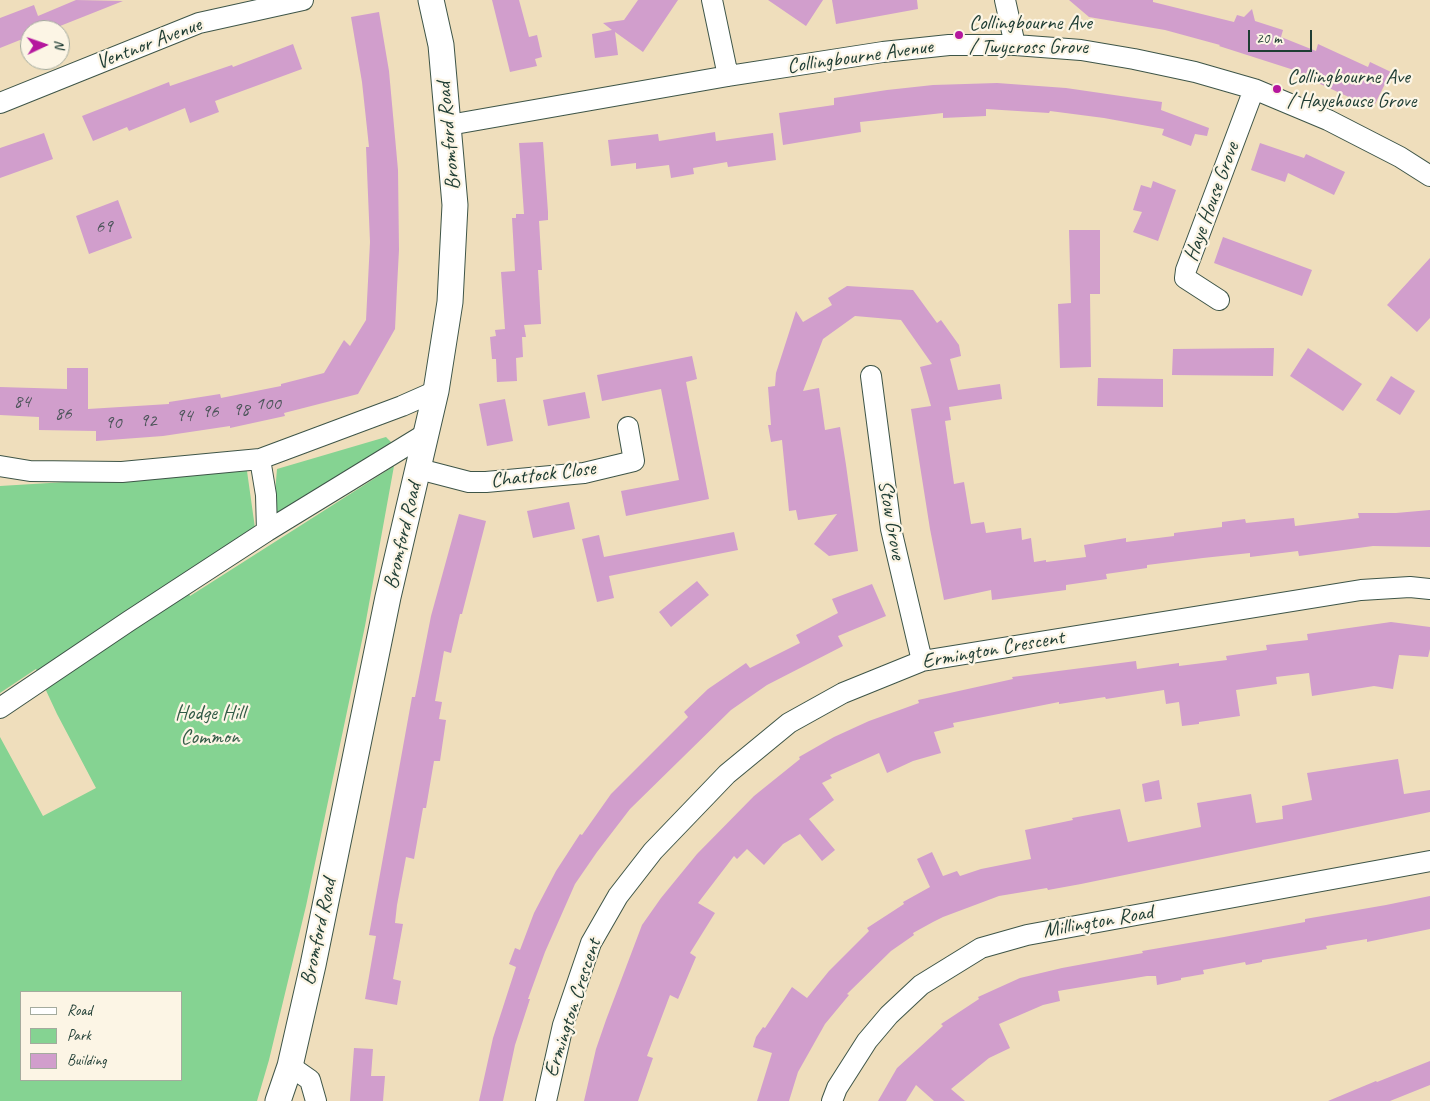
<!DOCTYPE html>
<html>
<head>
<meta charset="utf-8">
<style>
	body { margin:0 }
	#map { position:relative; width:1430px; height:1101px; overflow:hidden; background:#efdebc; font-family:Caveat,sans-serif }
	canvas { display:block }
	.legend { position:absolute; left:20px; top:991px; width:162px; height:90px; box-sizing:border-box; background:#fcf5e5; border:1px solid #a4ab9e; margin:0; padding:6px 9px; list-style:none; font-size:15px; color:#1f3d34 }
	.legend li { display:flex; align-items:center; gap:10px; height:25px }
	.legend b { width:25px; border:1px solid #a4ab9e }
	.north { position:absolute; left:20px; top:20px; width:50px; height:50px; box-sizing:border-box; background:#fcf5e5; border:1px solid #a4ab9e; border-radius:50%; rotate:87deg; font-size:14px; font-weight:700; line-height:20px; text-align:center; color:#1f3d34 }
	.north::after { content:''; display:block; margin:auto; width:18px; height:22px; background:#b5179e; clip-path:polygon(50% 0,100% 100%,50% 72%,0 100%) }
	.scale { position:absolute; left:1248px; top:30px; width:64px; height:22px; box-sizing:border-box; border:2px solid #1f3d34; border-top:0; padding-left:6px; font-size:15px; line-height:18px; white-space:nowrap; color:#1f3d34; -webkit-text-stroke:4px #fcf5e5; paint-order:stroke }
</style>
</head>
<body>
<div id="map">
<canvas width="1430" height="1101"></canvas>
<ul class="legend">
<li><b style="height:6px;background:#fff"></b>Road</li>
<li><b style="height:14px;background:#85d392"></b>Park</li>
<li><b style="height:14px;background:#d19ecc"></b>Building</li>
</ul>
<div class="north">N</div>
<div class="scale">20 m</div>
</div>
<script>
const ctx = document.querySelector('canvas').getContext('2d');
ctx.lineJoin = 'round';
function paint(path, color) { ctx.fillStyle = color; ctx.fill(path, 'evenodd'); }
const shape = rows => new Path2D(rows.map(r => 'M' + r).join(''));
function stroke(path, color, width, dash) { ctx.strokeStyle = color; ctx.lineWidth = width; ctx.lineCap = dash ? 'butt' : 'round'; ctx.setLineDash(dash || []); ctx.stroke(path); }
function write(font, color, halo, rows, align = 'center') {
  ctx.font = font + ' Caveat,sans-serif'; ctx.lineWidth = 4.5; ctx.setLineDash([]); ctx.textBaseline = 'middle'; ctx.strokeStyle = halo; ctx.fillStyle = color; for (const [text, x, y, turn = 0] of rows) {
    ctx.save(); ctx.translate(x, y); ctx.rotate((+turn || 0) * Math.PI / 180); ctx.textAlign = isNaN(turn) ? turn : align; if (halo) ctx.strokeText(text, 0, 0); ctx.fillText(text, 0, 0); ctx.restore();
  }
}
const green = shape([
	[386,437,392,443,273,516,277,469],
	[394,466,365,626,306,906,269,1060,257,1101,0,1101,0,737,43,816,96,788,57,714,36,669,0,693,0,486,247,471,255,528,183,579,190,596],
	[21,992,181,992,181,1080,21,1080]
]);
const building = shape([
	[76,0,123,1,50,30,30,30,30,36,0,48,0,18,34,5,38,16],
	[492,0,519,0,529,37,537,35,542,57,535,59,537,66,510,72],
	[638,0,678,0,643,52,615,32,618,55,595,58,592,34,612,30,603,23,624,20],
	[768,0,823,0,806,26],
	[832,0,917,0,918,9,836,24],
	[1069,0,1153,0,1153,2,1234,22,1237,15,1244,17,1252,9,1255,21,1283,30,1281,37,1316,51,1318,44,1368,67,1370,62,1391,72,1373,108,1296,73,1297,71,1219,46,1220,45,1165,30,1089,17],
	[379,12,389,71,398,170,399,250,397,287,395,329,358,394,284,413,285,416,230,428,230,426,163,436,96,441,96,431,39,430,39,417,0,415,0,387,67,389,67,368,88,368,88,409,169,404,169,402,220,394,221,398,281,386,281,384,324,373,344,340,350,346,366,320,370,242,366,147,369,147,362,82,351,17],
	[293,44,302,69,215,101,219,112,190,123,185,108,129,131,127,127,93,141,82,116,169,82,170,86,232,65,233,67],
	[997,83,1066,88,1162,102,1161,110,1209,128,1207,136,1195,134,1191,146,1162,135,1164,129,1104,118,1050,111,1049,113,986,109,986,116,943,118,943,113,860,122,861,132,783,145,779,113,834,105,834,98,887,90,933,85],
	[715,132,716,141,773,133,776,160,728,167,727,162,693,168,694,174,671,178,669,165,636,169,636,163,611,166,608,140,658,134,659,141],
	[44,133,53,159,0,178,0,148],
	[543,142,548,212,548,220,539,221,542,270,538,270,541,324,524,325,526,337,522,337,523,357,516,358,517,381,497,382,496,359,492,359,490,337,496,336,495,330,505,329,501,272,515,271,512,218,516,218,516,214,524,214,519,143],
	[1260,143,1304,158,1306,154,1345,172,1334,195,1288,173,1285,182,1251,170],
	[1153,181,1176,190,1158,241,1133,232,1142,212,1133,210,1141,185,1151,188],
	[118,200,132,238,89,254,76,216],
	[1069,230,1100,230,1100,294,1090,294,1091,367,1060,368,1058,304,1071,303],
	[1223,237,1312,270,1302,296,1214,263],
	[1430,258,1430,318,1417,332,1387,305],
	[847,286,913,290,937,323,941,320,959,345,961,356,950,359,958,390,1000,384,1002,399,949,407,951,420,945,421,954,484,964,482,971,524,984,522,986,533,1021,528,1022,540,1031,538,1034,562,1046,560,1046,562,1086,557,1084,545,1126,538,1126,542,1174,536,1174,533,1222,527,1222,522,1245,519,1246,523,1294,518,1295,526,1359,518,1358,513,1396,513,1430,510,1430,547,1373,546,1299,556,1298,551,1250,557,1250,553,1203,558,1147,565,1147,568,1106,574,1107,579,1066,585,1066,590,992,600,991,590,944,600,930,529,911,409,931,406,920,367,932,364,901,320,855,316,823,339,803,391,819,388,825,430,840,427,846,465,858,551,829,556,814,544,837,514,798,520,796,510,789,511,782,440,771,442,768,425,771,425,768,387,775,386,776,373,796,311,803,322,832,305,828,298],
	[1274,348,1273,376,1172,375,1173,349],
	[1308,348,1362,384,1343,411,1290,376],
	[692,356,697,379,686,382,709,499,626,516,621,491,679,480,661,389,602,401,597,375],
	[1391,376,1415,391,1400,415,1376,400],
	[1098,378,1163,379,1163,407,1097,406],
	[585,392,590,418,548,426,543,400],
	[505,399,513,441,487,446,479,404],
	[569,502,575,529,533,538,527,511],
	[459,514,486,521,462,614,460,614,451,653,444,651,435,701,442,702,439,719,446,720,440,761,434,761,426,808,423,808,414,859,406,857,397,905,395,923,403,924,393,979,401,981,397,1005,365,999,376,936,369,935,412,697,415,697,431,616],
	[734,532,738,550,609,576,614,598,597,602,582,539,599,535,604,557],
	[697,581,709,595,671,627,659,612],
	[872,584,886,616,838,636,843,646,767,685,731,710,630,809,597,852,575,884,545,952,528,999,530,999,515,1045,503,1101,479,1101,493,1038,516,967,509,964,515,948,520,950,534,913,556,871,580,834,582,835,611,794,688,717,684,712,708,689,746,663,750,668,800,643,796,635,838,613,832,599],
	[1391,622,1430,627,1430,649,1428,657,1399,655,1393,689,1374,686,1312,696,1309,673,1276,677,1277,684,1236,690,1240,716,1199,722,1199,724,1182,726,1179,702,1166,704,1164,690,1106,699,1105,697,1059,704,1059,702,953,723,954,727,934,732,941,753,913,761,887,773,879,753,830,775,832,778,822,783,834,800,809,819,835,850,822,861,800,834,783,844,764,865,747,849,737,859,734,856,698,903,715,913,690,953,696,957,678,999,670,995,647,1056,653,1058,638,1101,584,1101,596,1049,606,1020,642,925,661,898,697,854,754,796,800,759,799,757,834,737,869,721,919,703,918,700,1013,679,1012,677,1136,661,1137,669,1179,663,1179,666,1227,660,1226,656,1267,650,1266,645,1308,640,1307,634],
	[1398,759,1404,794,1430,790,1430,812,1081,884,1048,890,1047,888,999,896,943,917,933,922,913,933,914,935,891,951,847,994,849,995,825,1024,798,1072,789,1101,757,1101,772,1053,753,1047,756,1037,763,1027,765,1028,792,987,807,998,829,971,869,931,867,928,904,904,903,902,930,887,917,859,932,852,943,876,957,871,960,876,981,869,1031,859,1025,830,1073,820,1072,818,1120,809,1128,842,1201,827,1197,803,1251,794,1256,823,1283,819,1282,806,1312,800,1307,773],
	[1159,780,1162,799,1145,802,1142,784],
	[1430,896,1430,929,1367,942,1367,939,1326,946,1327,949,1262,960,1262,962,1246,965,1245,962,1203,970,1204,974,1181,978,1181,980,1157,985,1156,976,1147,976,1058,991,1060,1001,1043,1005,999,1024,1010,1048,989,1058,951,1089,965,1101,934,1101,916,1085,906,1101,878,1101,897,1068,943,1026,941,1024,979,999,978,997,1020,978,1062,968,1143,953,1142,951,1224,937,1305,922,1305,919,1386,905],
	[354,1048,373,1049,371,1076,385,1076,383,1101,350,1101],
	[1430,1061,1430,1085,1390,1101,1328,1101,1376,1081,1377,1082]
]);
const minor = shape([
	[712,0,728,76],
	[1005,0,1015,45],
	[0,103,199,23,303,0],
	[449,125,728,76,883,52,949,45,1015,45,1081,50,1134,59,1195,72,1254,89,1328,120,1400,157,1430,176],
	[1219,300,1185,278,1186,270,1254,89],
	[871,376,891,529,922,661],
	[0,466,30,471,122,472,260,459],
	[419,469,469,482,486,482,584,473,634,461,628,427],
	[267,531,266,495,260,459,402,406,436,391],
	[0,708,129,621,267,531,427,433],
	[290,1066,310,1080,316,1101],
	[546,1101,563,1025,591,943,618,896,653,851,727,774,789,723,843,693,922,661,1361,590,1410,587,1430,589],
	[832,1101,837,1088,867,1041,889,1015,921,985,981,948,1027,935,1430,861]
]);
const tertiary = shape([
	[278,1101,290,1066,313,965,388,597,436,391,450,302,455,205,441,45,431,0]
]);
const markers = [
	[959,35,5,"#b5179e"],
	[1277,89,5,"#b5179e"]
];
const numberNames = [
	["69",104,227],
	["84",22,402],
	["100",268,404],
	["98",241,410],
	["96",210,412],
	["86",63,414],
	["94",184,416],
	["92",148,421],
	["90",113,423]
];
const poiNames = [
	["Collingbourne Ave",969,23],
	["/ Twycross Grove",969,47],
	["Collingbourne Ave",1287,77],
	["/ Hayehouse Grove",1287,101]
];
const streetNames = [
	["Ventnor Avenue",149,44,-21],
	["Collingbourne Avenue",860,57,-8],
	["Bromford Road",449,136,-95],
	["Haye House Grove",1212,202,-70],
	["Chattock Close",543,475,-7],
	["Stow Grove",891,520,80],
	["Bromford Road",403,536,-77],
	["Ermington Crescent",993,650,-10],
	["Millington Road",1098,922,-10],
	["Bromford Road",319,932,-78],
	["Ermington Crescent",573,1008,-72]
];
const parkNames = [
	["Hodge Hill",210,713],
	["Common",210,737]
];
paint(green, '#85d392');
paint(building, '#d19ecc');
stroke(minor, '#3e5548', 22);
stroke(tertiary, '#3e5548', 27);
stroke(minor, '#fff', 20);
stroke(tertiary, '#fff', 25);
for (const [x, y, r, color] of markers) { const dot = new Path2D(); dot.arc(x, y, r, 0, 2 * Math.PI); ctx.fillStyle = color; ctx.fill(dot); stroke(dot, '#fcf5e5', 2); }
write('19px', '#4c555a', null, numberNames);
write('21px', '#1f3d34', '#fcf5e5', poiNames, 'left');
write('21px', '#1f3d34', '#fcf5e5', streetNames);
write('21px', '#335b47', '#fcf5e5', parkNames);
</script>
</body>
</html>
